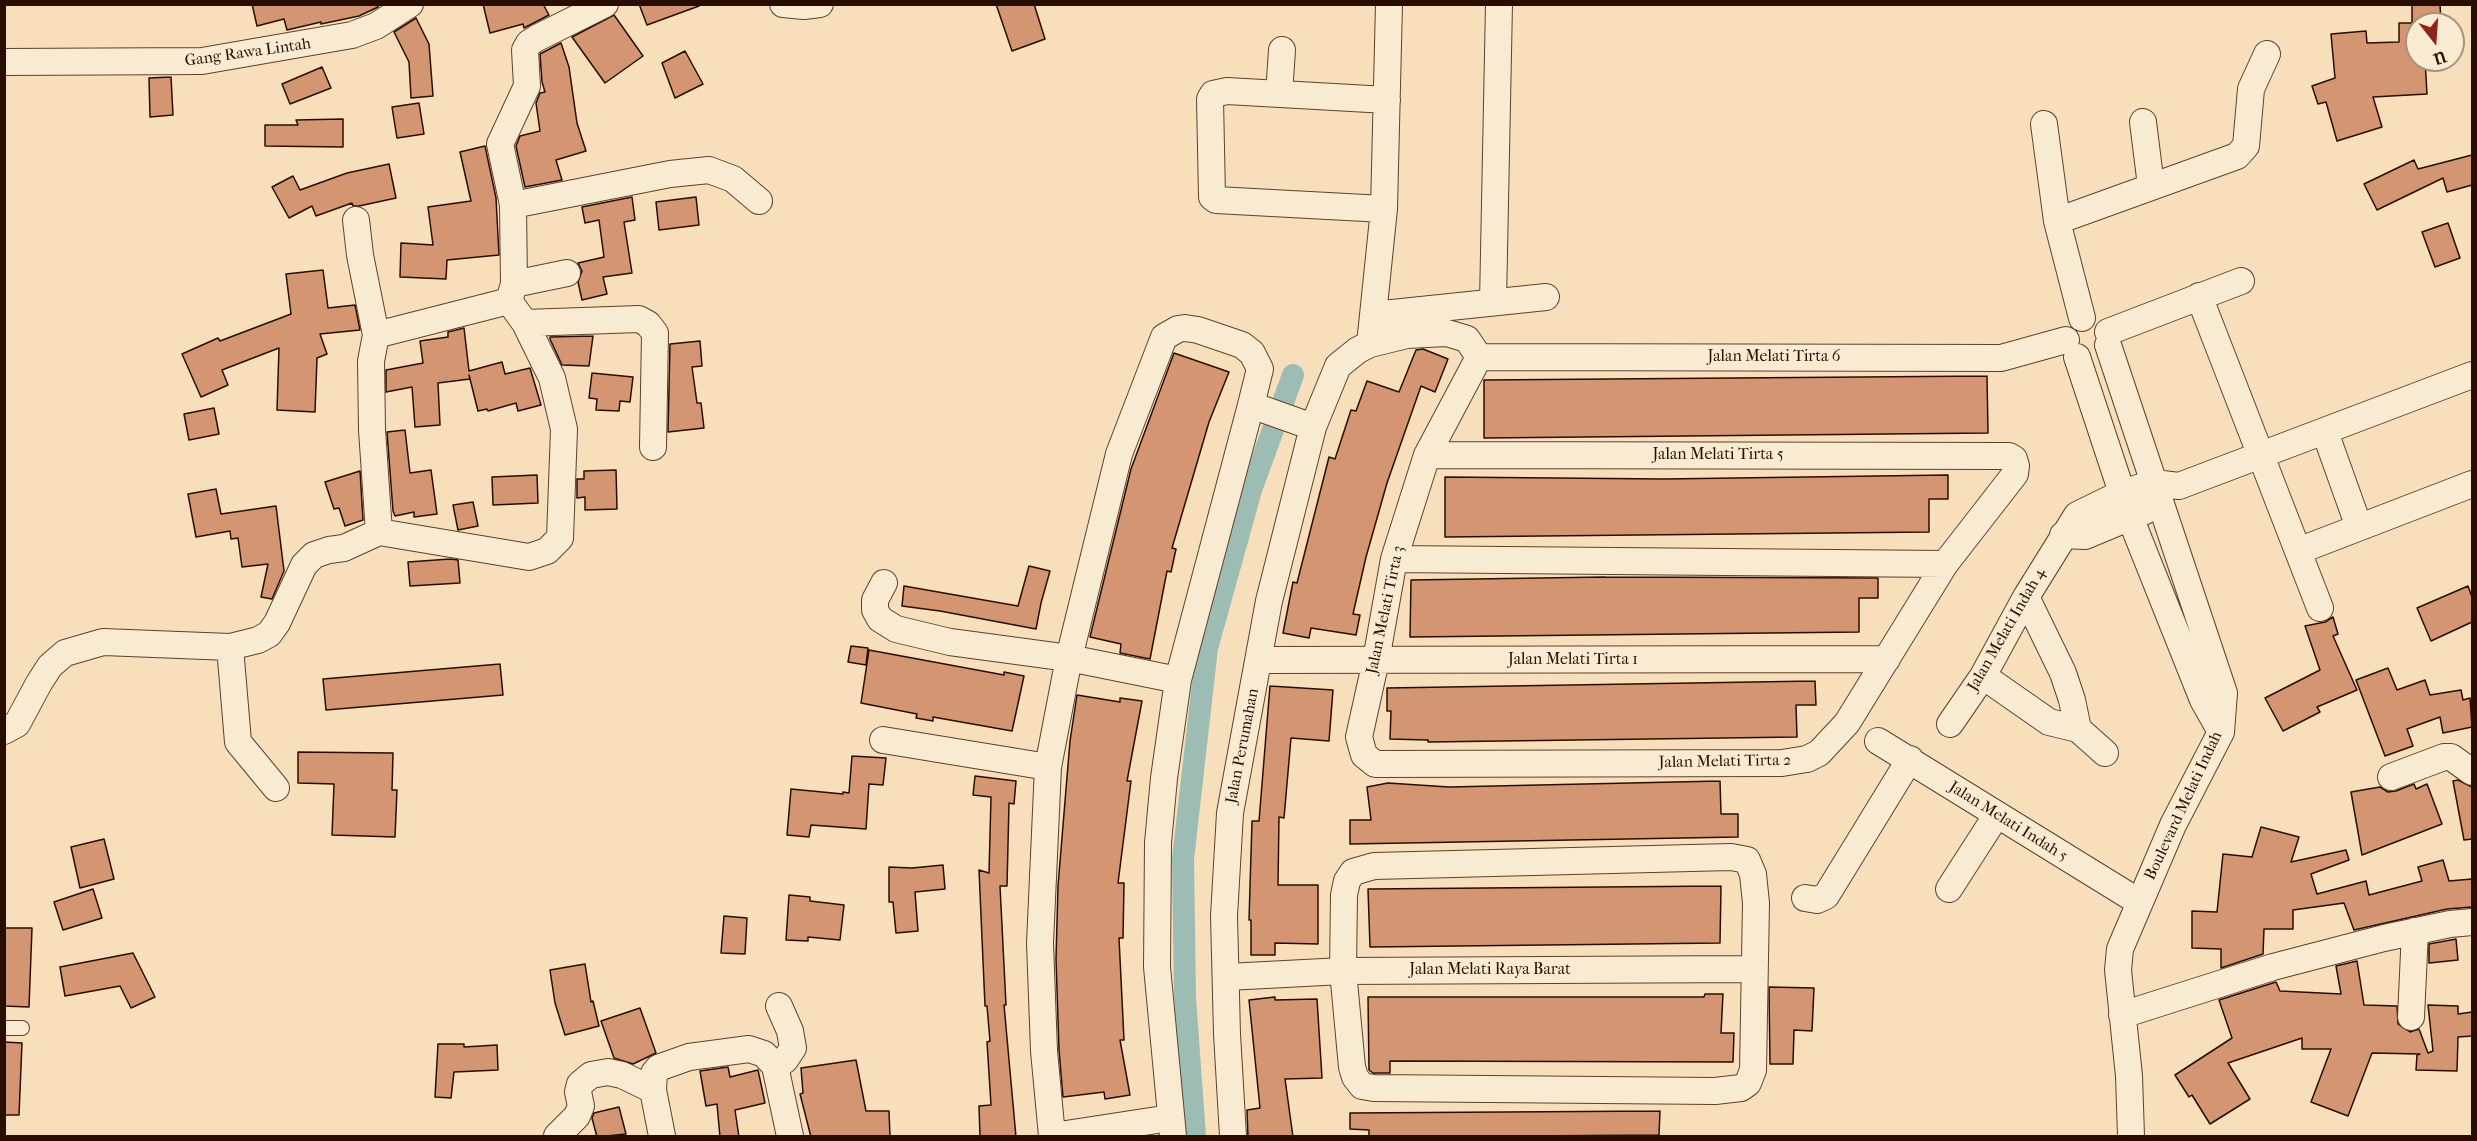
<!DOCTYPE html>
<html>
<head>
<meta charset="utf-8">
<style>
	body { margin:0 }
	#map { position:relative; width:2477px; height:1141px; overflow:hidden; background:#f6dfba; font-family:"IM FELL French Canon",serif }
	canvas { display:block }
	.frame { position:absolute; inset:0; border:6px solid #290e00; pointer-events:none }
	.north { position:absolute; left:2405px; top:12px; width:60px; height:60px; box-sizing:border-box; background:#f9ead2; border:2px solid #a6927e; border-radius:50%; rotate:163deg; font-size:16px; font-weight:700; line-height:24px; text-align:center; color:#290e00 }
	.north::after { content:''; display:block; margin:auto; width:21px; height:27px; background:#8f2418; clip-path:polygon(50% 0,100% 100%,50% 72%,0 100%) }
</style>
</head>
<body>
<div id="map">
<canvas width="2477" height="1141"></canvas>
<div class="frame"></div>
<div class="north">U</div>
</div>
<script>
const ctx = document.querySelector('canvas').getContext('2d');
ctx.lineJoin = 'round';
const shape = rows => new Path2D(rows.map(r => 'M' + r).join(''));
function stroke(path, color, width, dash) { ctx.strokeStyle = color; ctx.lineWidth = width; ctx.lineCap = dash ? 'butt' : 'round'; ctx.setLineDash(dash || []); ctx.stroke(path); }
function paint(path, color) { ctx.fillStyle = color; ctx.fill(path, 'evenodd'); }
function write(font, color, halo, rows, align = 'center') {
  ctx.font = font + ' "IM FELL French Canon",serif'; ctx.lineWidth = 5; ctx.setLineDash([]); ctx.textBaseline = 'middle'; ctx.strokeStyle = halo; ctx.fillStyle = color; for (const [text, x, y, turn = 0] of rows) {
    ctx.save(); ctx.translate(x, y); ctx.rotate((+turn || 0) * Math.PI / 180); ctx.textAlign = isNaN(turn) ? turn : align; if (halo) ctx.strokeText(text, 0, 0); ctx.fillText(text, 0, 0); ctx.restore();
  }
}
const canal = shape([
	[1195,1136,1185,998,1183,859,1207,648,1251,490,1293,375]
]);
const building = shape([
	[252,4,377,4,378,7,359,16,321,24,321,22,287,30,284,19,257,26,252,4],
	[483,4,543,4,549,15,524,28,523,24,490,33,483,4],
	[639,4,698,4,699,6,647,25,639,4],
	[996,4,1034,4,1045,39,1012,51,996,4],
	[2440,4,2441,24,2417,24,2417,60,2425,60,2427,94,2373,97,2382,127,2337,141,2326,102,2318,104,2312,86,2335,78,2331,34,2366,31,2367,43,2399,42,2399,23,2412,23,2412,5,2440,4],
	[614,15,643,56,605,83,572,37,614,15],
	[416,18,429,44,433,96,411,98,409,62,394,32,416,18],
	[561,43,569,67,577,123,586,151,556,160,562,180,525,187,516,146,520,136,540,131,536,103,540,93,545,92,542,82,540,54,561,43],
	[685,51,703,84,675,98,662,63,685,51],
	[322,67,331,88,290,104,282,84,322,67],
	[171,77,173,115,150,117,149,78,171,77],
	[419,103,424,134,397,138,392,107,419,103],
	[343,119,343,147,265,146,265,125,298,125,296,120,343,119],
	[485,146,496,198,499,255,447,260,446,279,400,277,401,243,433,245,428,207,471,201,460,152,485,146],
	[2472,155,2472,185,2447,192,2443,178,2377,210,2364,184,2414,160,2418,169,2472,155],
	[389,164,396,198,359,206,353,206,352,203,316,216,312,206,289,218,272,187,293,176,300,190,347,173,389,164],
	[632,197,635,220,624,222,632,273,603,277,607,294,582,300,578,282,582,271,578,263,604,257,599,220,585,223,582,207,632,197],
	[696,197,699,225,659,230,656,202,696,197],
	[2448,223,2460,258,2435,267,2422,232,2448,223],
	[323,270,328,308,355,305,360,330,320,334,327,354,317,358,315,412,277,410,279,348,222,370,228,385,201,397,182,354,218,338,220,341,291,314,286,274,323,270],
	[464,328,469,371,502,362,505,374,530,368,541,405,518,411,516,403,488,411,487,409,478,411,469,375,470,379,438,383,440,425,415,427,412,387,386,392,386,370,423,363,420,341,448,337,448,332,464,328],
	[593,336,589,366,562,365,550,339,550,337,593,336],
	[700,341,702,366,692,367,697,403,701,403,704,428,668,432,670,344,700,341],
	[1423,349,1448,359,1435,392,1421,386,1387,483,1366,557,1353,614,1360,615,1356,635,1311,628,1309,638,1283,633,1293,582,1297,583,1329,457,1335,459,1351,410,1356,411,1367,381,1399,392,1416,350,1423,349],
	[1174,353,1229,372,1209,422,1172,548,1176,549,1171,572,1167,571,1150,659,1120,653,1121,644,1090,637,1131,469,1174,353],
	[592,373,633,377,630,402,620,401,619,411,596,410,597,399,589,398,592,373],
	[1987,376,1988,433,1484,438,1484,380,1987,376],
	[214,408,219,434,189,440,184,414,214,408],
	[405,430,410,473,431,470,437,514,414,517,414,512,395,516,393,511,387,432,405,430],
	[616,470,617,509,585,510,585,497,577,498,577,479,584,479,584,471,616,470],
	[360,471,363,520,345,526,339,508,334,509,325,482,360,471],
	[537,475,538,503,493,505,492,477,537,475],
	[1948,475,1948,499,1929,499,1929,532,1445,537,1445,477,1664,479,1948,475],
	[216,489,221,514,276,506,284,571,272,599,261,597,268,564,242,567,238,538,231,539,230,531,196,537,188,494,216,489],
	[473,502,478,526,458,530,453,505,473,502],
	[450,559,458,560,460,583,410,586,408,562,450,559],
	[1029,566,1050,571,1041,603,1036,629,940,611,902,606,904,586,1018,606,1029,566],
	[1605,577,1878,578,1878,598,1859,598,1859,632,1410,637,1411,580,1605,577],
	[2468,586,2472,597,2472,622,2431,641,2417,608,2468,586],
	[2333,617,2338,634,2333,636,2357,690,2317,707,2320,712,2283,731,2265,698,2320,670,2305,626,2325,622,2333,617],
	[851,646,868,648,866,665,848,662,851,646],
	[869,650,1004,675,1004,672,1024,676,1012,731,933,717,933,721,916,718,917,714,861,703,869,650],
	[500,664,503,695,326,710,323,679,500,664],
	[2388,668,2397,690,2425,680,2430,695,2461,690,2463,700,2470,698,2472,727,2443,733,2440,717,2407,729,2413,746,2385,756,2356,680,2388,668],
	[1815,681,1816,705,1796,705,1797,737,1428,742,1428,740,1390,739,1391,711,1387,711,1387,688,1815,681],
	[1270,686,1333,690,1329,741,1291,738,1284,818,1279,817,1278,885,1318,885,1318,944,1275,943,1275,955,1251,955,1251,920,1249,920,1252,821,1259,821,1270,686],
	[1077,695,1120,702,1120,698,1142,701,1127,781,1131,781,1118,883,1124,883,1123,938,1119,938,1124,1040,1120,1040,1130,1095,1105,1099,1104,1092,1063,1097,1059,1050,1056,959,1058,886,1070,741,1077,695],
	[298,752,393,753,392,790,397,790,395,837,332,835,334,784,298,783,298,752],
	[852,756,886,758,883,785,869,784,866,829,811,825,809,837,787,835,791,789,843,794,843,792,849,793,852,756],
	[975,776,1016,781,1014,804,1009,803,1007,886,1000,886,1006,1005,1004,1005,1016,1137,980,1137,979,1106,991,1105,987,1042,990,1041,987,1006,985,1006,979,870,989,873,991,797,973,795,975,776],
	[2458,780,2472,787,2472,839,2464,840,2453,781,2458,780],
	[1720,781,1721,814,1738,814,1738,837,1350,844,1350,820,1371,820,1367,787,1388,783,1449,787,1720,781],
	[2414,784,2416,789,2427,784,2442,824,2362,855,2351,792,2380,787,2388,792,2396,791,2414,784],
	[2261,827,2299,837,2291,862,2346,850,2349,860,2311,874,2317,894,2366,881,2369,895,2422,881,2418,867,2443,860,2449,881,2472,879,2472,907,2447,909,2354,930,2344,903,2293,910,2293,929,2264,929,2263,954,2221,968,2221,949,2192,948,2192,911,2217,912,2223,854,2252,857,2261,827],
	[104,839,114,879,80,888,71,847,104,839],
	[943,865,945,889,915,892,918,931,896,933,893,902,889,902,889,867,912,868,943,865],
	[1721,886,1720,943,1370,947,1368,889,1721,886],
	[93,889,102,918,63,930,54,902,93,889],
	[789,895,810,897,810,901,844,905,840,940,808,937,808,941,786,940,789,895],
	[724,916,747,918,745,954,721,953,724,916],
	[4,928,32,928,29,1007,4,1006,4,928],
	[2456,939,2458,960,2429,963,2429,944,2456,939],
	[133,953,155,997,131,1008,120,986,65,996,60,967,133,953],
	[2357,961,2364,1005,2397,1006,2398,1024,2410,1032,2419,1029,2428,1053,2433,1051,2428,1005,2458,1006,2458,1014,2472,1012,2472,1036,2458,1037,2457,1071,2416,1070,2417,1055,2420,1054,2372,1053,2348,1116,2311,1102,2331,1049,2302,1049,2302,1038,2228,1063,2250,1099,2210,1124,2192,1095,2189,1097,2175,1075,2232,1038,2219,1000,2276,982,2280,991,2341,994,2336,966,2357,961],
	[585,964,591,1002,593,1001,599,1026,565,1035,555,1003,550,970,585,964],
	[1769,987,1814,988,1812,1031,1794,1030,1793,1064,1770,1064,1769,987],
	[1705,994,1723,994,1721,1033,1734,1033,1733,1062,1390,1061,1390,1073,1373,1073,1369,1070,1368,997,1704,997,1705,994],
	[1275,997,1275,1000,1317,999,1322,1078,1285,1079,1293,1137,1248,1137,1247,1110,1260,1108,1249,1000,1275,997],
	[640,1008,656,1053,633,1064,614,1058,601,1021,640,1008],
	[4,1042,22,1043,19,1115,4,1115,4,1042],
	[438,1044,464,1044,464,1047,497,1045,498,1070,454,1072,451,1098,435,1097,438,1044],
	[856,1060,866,1111,889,1111,890,1137,811,1137,800,1094,803,1093,801,1068,856,1060],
	[728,1067,730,1077,758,1070,765,1103,735,1110,739,1137,720,1137,717,1104,706,1106,700,1071,728,1067],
	[619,1107,626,1134,597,1137,592,1118,594,1113,619,1107],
	[1660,1111,1659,1135,1369,1137,1369,1130,1350,1129,1350,1113,1660,1111]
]);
const lane = shape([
	[4,1028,22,1028]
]);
const street = shape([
	[783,4,804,6,820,4],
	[4,62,202,61,352,35,376,26,410,4],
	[1279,94,1282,50],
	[2143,122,2151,186],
	[2044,124,2057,221,2082,318],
	[513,205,670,174,709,170,733,179,759,201],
	[1384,209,1216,200,1212,197,1210,99,1213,94,1227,91,1387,100],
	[356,220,360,255,376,335],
	[2057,221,2237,156,2246,146,2251,89,2267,54],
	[514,284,567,273],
	[2199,296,2320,608],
	[1493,302,1499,4],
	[1373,315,1546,297],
	[525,323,639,319,648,324,655,333,653,447],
	[2108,332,2241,281],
	[1370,344,1384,209,1389,4],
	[2108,345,2224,693,2221,732,2173,825,2120,949,2118,970,2129,1076,2131,1136],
	[1479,357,2001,358,2066,340],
	[2077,357,2130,517,2203,700,2221,732],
	[2325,432,2359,527],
	[1427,455,2009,456,2014,459,2016,466,2015,474,1945,564,1847,723,1819,753,1807,759,1782,763,1375,764,1364,755,1359,737,1376,660,1394,559,1427,455,1479,357],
	[379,532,529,557,547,551,560,538,564,429,552,378,525,323,509,301],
	[2063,535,2085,536,2145,511],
	[2298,551,2472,484],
	[1394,559,1945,564],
	[884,583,875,600,875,610,880,619,896,629,950,642,1069,658,1178,680],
	[2026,597,2063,673,2072,700,2078,729],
	[230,647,238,742,276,788],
	[1259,660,1887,659],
	[1983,676,2049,722,2078,729,2105,753],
	[1950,724,1983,676,2026,597,2077,515,2122,493,2154,483,2179,486,2472,375],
	[4,731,17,724,39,683,50,666,65,653,103,642,230,647,258,640,269,634,277,623,304,565,314,555,329,550,344,548,379,532,372,430,371,361,376,335,509,301,514,284,513,205,500,144,527,86,525,50,529,43,537,38,605,4],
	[883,740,1048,767],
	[1878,741,2139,902],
	[2391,777,2444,757,2451,757,2472,772],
	[1731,857,1747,860,1753,874,1756,903,1753,1070,1748,1083,1741,1088,1715,1091,1374,1088,1362,1086,1355,1077,1352,1067,1343,971,1344,895,1347,881,1353,872,1374,866,1731,857],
	[1949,889,1996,816],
	[1805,898,1817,900,1826,896,1910,759],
	[1227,977,1343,971,1754,969],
	[2122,1015,2273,967,2384,938,2450,924,2472,922],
	[2411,1017,2415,931],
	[775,1066,785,1060,793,1048,790,1031,779,1006],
	[557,1136,577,1116,581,1106,578,1092,580,1084,591,1075,608,1072,622,1075,653,1090],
	[662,1136,653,1090,654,1073,658,1068,689,1057,749,1049,764,1054,775,1066,790,1136],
	[1052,1136,1044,1051,1040,943,1048,767,1069,658,1119,454,1164,337,1178,329,1185,328,1198,330,1242,345,1252,353,1260,369,1251,405,1313,427],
	[1053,1136,1170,1118],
	[1173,1136,1157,967,1158,843,1164,778,1178,680,1251,405],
	[1233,1136,1227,1034,1224,916,1230,813,1269,601,1313,427,1338,366,1358,350,1370,344,1407,335,1447,333,1467,339,1479,357]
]);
const streetNames = [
	["Gang Rawa Lintah",248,53,-8],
	["Jalan Melati Tirta 6",1774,357],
	["Jalan Melati Tirta 5",1718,455],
	["Jalan Melati Tirta 3",1386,610,-78],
	["Jalan Melati Indah 4",2007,630,-60],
	["Jalan Melati Tirta 1",1573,660],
	["Jalan Perumahan",1243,746,-79],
	["Jalan Melati Tirta 2",1725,762,-1],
	["Boulevard Melati Indah",2184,806,-65],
	["Jalan Melati Indah 5",2008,822,32],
	["Jalan Melati Raya Barat",1490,970]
];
stroke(canal, '#9dbcb3', 22);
paint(building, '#d49672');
stroke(building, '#290e00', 1.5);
stroke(lane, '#5c422e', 16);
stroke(street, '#5c422e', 28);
stroke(lane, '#f9ead2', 14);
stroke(street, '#f9ead2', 26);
write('16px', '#290e00', '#f9ead2', streetNames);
</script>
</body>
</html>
